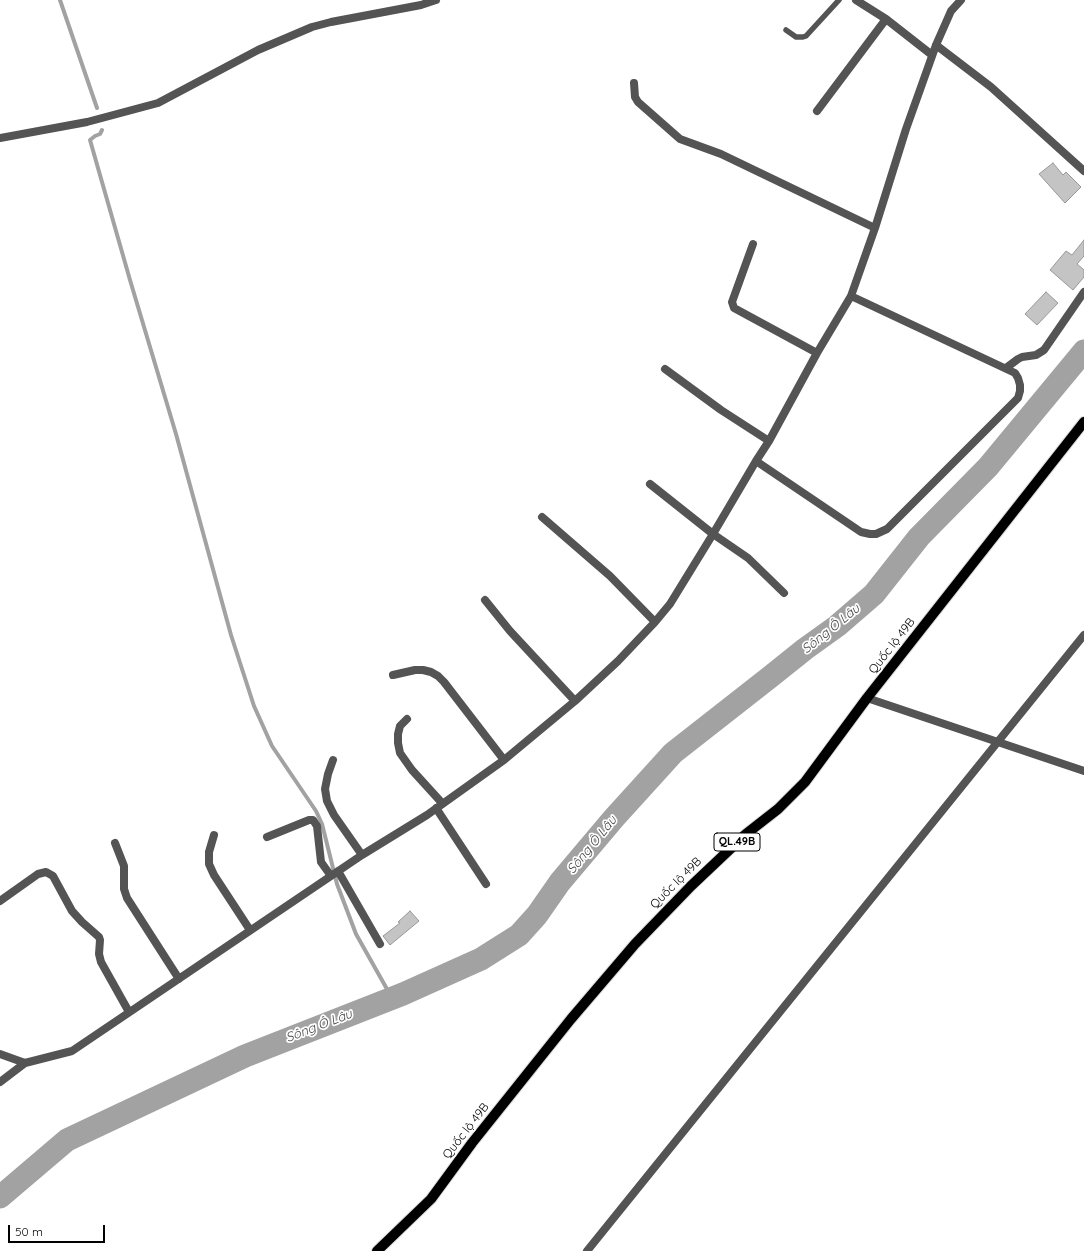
<!DOCTYPE html>
<html>
<head>
<meta charset="utf-8">
<style>
	body { margin:0 }
	#map { position:relative; width:1084px; height:1251px; overflow:hidden; background:#fff; font-family:Quicksand,sans-serif }
	canvas { display:block }
	.scale { position:absolute; left:8px; top:1225px; width:97px; height:18px; box-sizing:border-box; border:2px solid #000; border-top:0; padding-left:5px; font-size:12px; line-height:14px; white-space:nowrap; color:#000; -webkit-text-stroke:3px #fff; paint-order:stroke }
</style>
</head>
<body>
<div id="map">
<canvas width="1084" height="1251"></canvas>
<div class="scale">50 m</div>
</div>
<script>
const ctx = document.querySelector('canvas').getContext('2d');
ctx.lineJoin = 'round';
const shape = rows => new Path2D(rows.map(r => 'M' + r).join(''));
function stroke(path, color, width, dash) { ctx.strokeStyle = color; ctx.lineWidth = width; ctx.lineCap = dash ? 'butt' : 'round'; ctx.setLineDash(dash || []); ctx.stroke(path); }
function paint(path, color) { ctx.fillStyle = color; ctx.fill(path, 'evenodd'); }
function write(font, color, halo, rows, align = 'center') {
  ctx.font = font + ' Quicksand,sans-serif'; ctx.lineWidth = 3.5; ctx.setLineDash([]); ctx.textBaseline = 'middle'; ctx.strokeStyle = halo; ctx.fillStyle = color; for (const [text, x, y, turn = 0] of rows) {
    ctx.save(); ctx.translate(x, y); ctx.rotate((+turn || 0) * Math.PI / 180); ctx.textAlign = isNaN(turn) ? turn : align; if (halo) ctx.strokeText(text, 0, 0); ctx.fillText(text, 0, 0); ctx.restore();
  }
}
const stream = shape([
	[60,0,97,108],
	[102,130,100,134,95,136,90,140,130,280,176,434,231,635,254,706,272,746,316,811,322,824,337,884,356,934,392,998]
]);
const river = shape([
	[0,1197,67,1140,245,1056,403,994,481,959,519,935,537,915,560,882,614,818,673,753,770,677,805,649,837,626,874,594,919,537,988,467,1084,351]
]);
const building = shape([
	[1053,163,1063,175,1066,172,1081,187,1065,203,1039,174,1053,163],
	[1084,240,1084,256,1077,264,1084,270,1084,277,1073,290,1050,270,1066,251,1072,255,1084,240],
	[1046,292,1058,303,1037,325,1025,314,1046,292],
	[410,911,419,921,390,945,383,936,400,923,398,922,410,911]
]);
const service = shape([
	[786,30,796,37,803,37,806,36,839,0]
]);
const minor = shape([
	[856,0,886,19,932,55],
	[936,45,991,87,1084,171],
	[634,83,635,97,638,102,680,139,721,154,875,228],
	[817,111,886,19],
	[0,138,87,122,158,103,258,50,312,27,331,22,421,5,436,0],
	[753,244,732,302,734,308,817,353],
	[1006,368,1018,359,1022,357,1036,355,1044,350,1084,292],
	[665,369,721,410,769,441],
	[756,461,861,532,870,534,876,534,887,529,1018,398,1020,391,1020,385,1018,378,1015,373,851,296],
	[650,484,713,534,748,558,784,593],
	[542,517,610,576,655,622],
	[485,600,510,631,575,701],
	[393,675,415,670,423,670,431,672,438,676,444,682,504,760],
	[867,698,1084,771],
	[407,719,400,726,398,734,398,743,400,753,412,770,442,803],
	[333,760,328,774,325,789,327,801,334,815,362,855],
	[436,808,486,884],
	[214,835,209,852,209,864,214,875,250,930],
	[267,837,309,820,313,820,317,826,321,862,331,876],
	[115,843,124,866,124,889,127,898,179,979],
	[338,871,380,944],
	[0,901,38,874,46,872,53,876,72,911,82,922,99,937,100,940,99,954,101,962,129,1012],
	[0,1054,25,1063],
	[0,1082,25,1063,72,1051,362,855,427,815,504,760,575,701,618,661,655,622,670,604,713,534,756,461,769,441,817,353,851,296,875,228,906,129,936,45,951,11,961,0],
	[587,1251,1084,635]
]);
const primary = shape([
	[377,1251,431,1199,472,1143,571,1019,635,944,691,886,746,834,778,809,805,782,867,698,1084,422]
]);
const shields = [
	[737,842,46]
];
const shieldNames = [
	["QL.49B",737,842]
];
const streetNames = [
	["Quốc lộ 49B",892,646,-52],
	["Quốc lộ 49B",676,883,-45],
	["Quốc lộ 49B",466,1131,-52]
];
const waterNames = [
	["Sông Ô Lâu",831,629,-39],
	["Sông Ô Lâu",592,845,-51],
	["Sông Ô Lâu",319,1026,-21]
];
stroke(stream, '#a2a2a2', 4);
stroke(river, '#a2a2a2', 23);
paint(building, '#c4c4c4');
stroke(building, '#989898', 1);
stroke(primary, '#dbdbdb', 12);
stroke(service, '#545454', 5.5);
stroke(minor, '#545454', 8);
stroke(primary, '#000', 10);
for (const [x, y, w] of shields) { const box = new Path2D(); box.roundRect(x - w / 2, y - 9, w, 18, 3); ctx.fillStyle = '#fff'; ctx.fill(box); stroke(box, '#000', 1); }
write('bold 11px', '#000', null, shieldNames);
write('12px', '#000', '#fff', streetNames);
write('italic 13px', '#434343', '#fff', waterNames);
</script>
</body>
</html>
